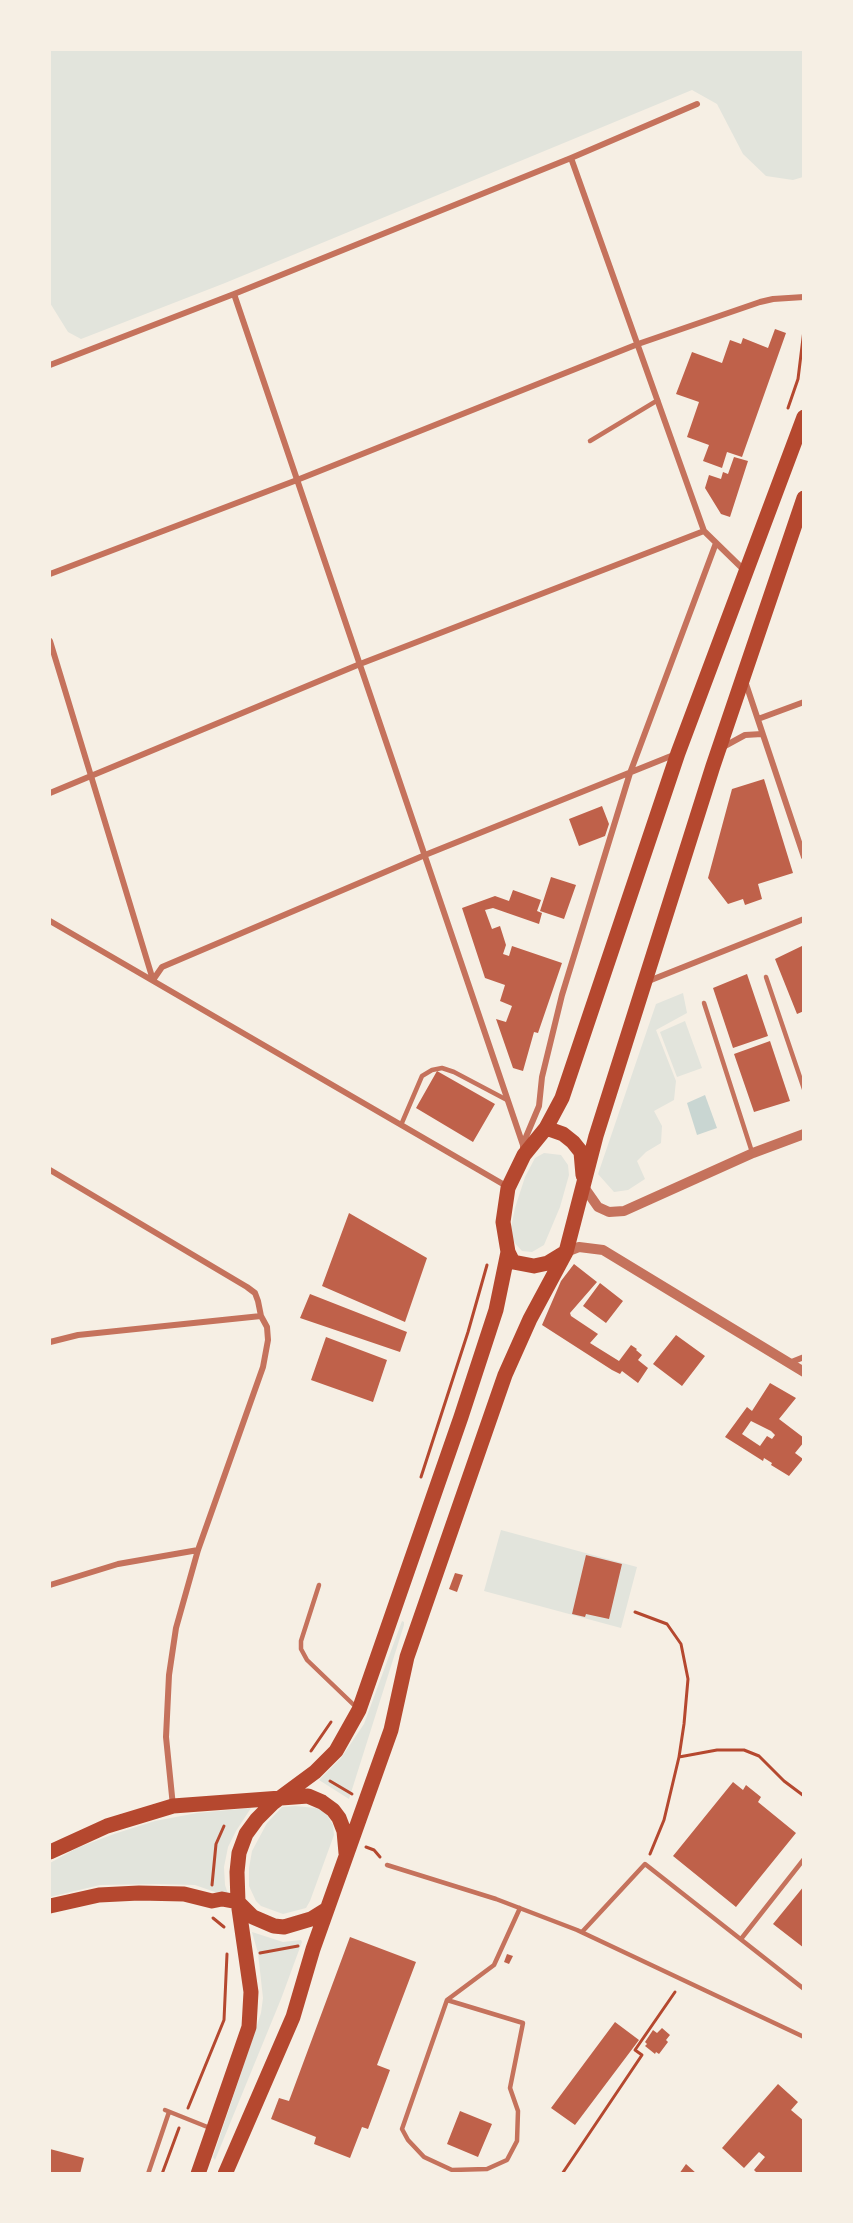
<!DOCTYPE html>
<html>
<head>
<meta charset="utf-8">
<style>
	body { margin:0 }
	#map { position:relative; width:853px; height:2223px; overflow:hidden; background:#f6efe4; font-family:Commissioner,sans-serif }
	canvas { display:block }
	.frame { position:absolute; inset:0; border:51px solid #f6efe4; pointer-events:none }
</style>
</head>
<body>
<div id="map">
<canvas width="853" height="2223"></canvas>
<div class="frame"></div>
</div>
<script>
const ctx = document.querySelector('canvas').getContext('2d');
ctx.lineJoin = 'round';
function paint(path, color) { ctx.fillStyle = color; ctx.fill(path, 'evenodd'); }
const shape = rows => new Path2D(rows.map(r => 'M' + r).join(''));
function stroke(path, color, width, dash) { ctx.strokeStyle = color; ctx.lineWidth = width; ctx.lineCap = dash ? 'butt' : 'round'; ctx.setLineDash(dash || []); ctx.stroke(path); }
const green = shape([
	[50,50,803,50,803,177,793,180,766,176,743,154,717,104,692,90,225,283,81,339,68,332,50,303],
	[683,993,687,1013,656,1030,676,1081,674,1100,654,1111,662,1126,661,1143,646,1152,637,1161,645,1179,628,1190,614,1192,598,1174,656,1004],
	[685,1021,702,1068,677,1077,660,1032],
	[544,1153,561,1155,568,1165,569,1175,560,1207,544,1245,532,1252,522,1251,513,1241,511,1228,515,1208,525,1177,535,1158],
	[501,1530,637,1567,621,1628,484,1591],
	[402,1621,404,1622,404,1625,349,1799,319,1780,341,1758,364,1724],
	[295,1806,316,1808,326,1813,333,1825,334,1835,310,1901,306,1908,283,1914,261,1906,256,1901,249,1886,249,1868,252,1851,267,1823,282,1807],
	[251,1808,236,1831,228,1847,224,1867,225,1885,229,1897,195,1885,156,1884,100,1885,50,1897,50,1863,77,1848,114,1834,155,1821,197,1813],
	[252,1932,283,1942,301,1940,302,1942,281,1999,215,2160,213,2157,261,2013,263,1998,258,1953]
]);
const water = shape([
	[705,1095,717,1128,697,1135,687,1103]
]);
const building = shape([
	[775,329,786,333,742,457,727,452,722,468,703,461,709,445,687,437,699,402,676,394,692,352,722,363,730,340,741,344,743,338,768,348],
	[734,457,748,461,730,517,721,514,705,488,709,475,721,479,723,472,728,474],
	[764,779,793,873,758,884,762,899,745,905,743,899,728,904,708,878,732,789],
	[602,806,609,824,605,836,579,846,569,819],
	[551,877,576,885,564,919,540,911],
	[513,890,541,900,537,911,542,913,539,924,493,908,485,910,492,929,500,926,506,945,503,954,509,956,512,946,562,963,538,1033,534,1032,523,1071,513,1068,496,1019,506,1022,512,1006,500,1001,505,985,485,978,462,908,495,896,509,901],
	[804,945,804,1011,797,1014,775,959],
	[747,974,768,1036,733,1048,713,988],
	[770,1041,790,1101,754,1112,734,1054],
	[437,1071,495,1104,473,1142,416,1108],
	[349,1213,427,1258,405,1322,322,1286],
	[574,1264,597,1282,570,1313,571,1316,598,1334,590,1343,619,1361,631,1345,637,1349,636,1350,642,1355,638,1360,648,1368,638,1383,622,1371,620,1374,612,1370,542,1325,561,1281],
	[600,1283,623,1301,606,1323,583,1306],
	[310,1294,407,1332,400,1352,300,1318],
	[676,1335,705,1356,682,1386,653,1364],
	[326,1337,387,1360,373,1402,311,1380],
	[770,1383,796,1398,779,1419,804,1438,804,1442,795,1453,803,1459,789,1476,771,1465,772,1463,764,1458,763,1461,725,1437,747,1407,752,1411],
	[751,1421,771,1431,775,1435,772,1439,767,1436,760,1446,742,1434],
	[586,1555,622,1564,609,1619,586,1614,585,1617,572,1614],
	[455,1573,463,1575,457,1592,449,1589],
	[733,1782,743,1790,746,1785,761,1797,758,1802,796,1833,736,1907,673,1856],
	[804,1886,804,1948,773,1924],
	[350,1937,416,1962,377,2065,390,2070,368,2129,362,2127,350,2158,314,2144,316,2137,271,2119,279,2098,289,2101],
	[507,1954,513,1956,509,1964,504,1962],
	[615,2022,639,2040,575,2125,551,2108],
	[662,2028,670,2035,666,2040,668,2042,659,2054,656,2052,655,2054,645,2046,647,2044,645,2042,653,2030,657,2033],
	[778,2084,798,2102,791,2110,804,2121,804,2174,758,2174,754,2170,765,2157,759,2152,744,2168,722,2148],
	[460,2111,492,2124,478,2157,447,2144],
	[50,2149,84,2158,80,2174,50,2174],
	[686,2164,697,2174,679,2174]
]);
const path = shape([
	[788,408,798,379,804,330],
	[421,1477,468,1332,487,1265],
	[635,1612,667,1624,681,1644,688,1679,684,1724,679,1757],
	[311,1751,331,1722],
	[330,1781,352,1794],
	[366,1847,374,1850,380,1857],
	[650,1854,664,1820,679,1757,717,1750,744,1750,759,1756,784,1781,804,1796],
	[212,1885,216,1844,224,1826],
	[213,1918,224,1927],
	[260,1953,298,1946],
	[188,2108,224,2020,227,1954],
	[162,2174,179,2128],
	[562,2174,642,2055,635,2050,675,1992]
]);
const service = shape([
	[590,441,658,400],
	[766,977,804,1089],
	[704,1003,752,1152],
	[401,1125,422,1076,432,1070,442,1068,454,1072,507,1100],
	[319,1585,301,1641,301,1649,307,1660,357,1708],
	[387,1865,496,1899,577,1930,804,2037],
	[582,1932,645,1864,804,1989],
	[741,1939,804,1859],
	[447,2000,523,2023,510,2088,518,2111,517,2141,507,2160,487,2169,452,2170,424,2157,408,2140,402,2129,447,2000,494,1965,520,1908],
	[165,2110,210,2128],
	[148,2174,169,2112]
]);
const minor = shape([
	[571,158,704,531,744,570],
	[234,294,523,1145,523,1152],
	[50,365,234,294,571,158,697,104],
	[50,574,297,480,638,344,760,302,773,299,804,297],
	[50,641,153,980],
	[745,681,804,857],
	[758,719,804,702],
	[723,747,745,735,762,734],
	[50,793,360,664,704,531],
	[50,921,508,1187],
	[153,980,162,967,425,855,676,754],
	[646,982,804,919],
	[523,1144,539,1106,542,1077,562,995,630,773,716,543],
	[50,1170,247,1287,255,1293,258,1301,261,1316,267,1327,268,1340,263,1367,198,1550,176,1628,169,1675,166,1737,173,1806],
	[50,1342,78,1335,261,1316],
	[789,1363,804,1357],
	[50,1585,118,1564,198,1550]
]);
const tertiary = shape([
	[584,1187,598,1207,609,1212,624,1211,753,1153,804,1134],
	[566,1252,579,1247,603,1250,804,1372]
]);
const primary = shape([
	[546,1128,563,1134,573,1142,581,1152,583,1175],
	[566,1252,548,1263,534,1266,513,1262,508,1252,503,1222,508,1188,524,1155,546,1128,562,1098,678,753,804,417],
	[50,1852,107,1826,173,1806,308,1796,322,1802,333,1810,339,1818,344,1831,346,1853],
	[238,1902,253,1917,274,1926,284,1927,311,1919,327,1909],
	[50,1906,99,1895,139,1893,184,1894,212,1901,222,1899,238,1902],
	[198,2174,249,2027,251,1992,238,1902,237,1872,239,1853,246,1834,257,1819,273,1803,315,1772,336,1751,359,1710,461,1417,496,1310,508,1252],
	[225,2174,293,2017,313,1949,391,1730,407,1657,505,1375,530,1319,566,1252,596,1136,713,766,804,498]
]);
paint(green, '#e2e4dc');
paint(water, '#c9d6d2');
paint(building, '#bf614a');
stroke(path, '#b5482f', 3);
stroke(service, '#c5725c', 4.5);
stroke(minor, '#c5725c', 6);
stroke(tertiary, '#c5725c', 10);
stroke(primary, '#b5482f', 15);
</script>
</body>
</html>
